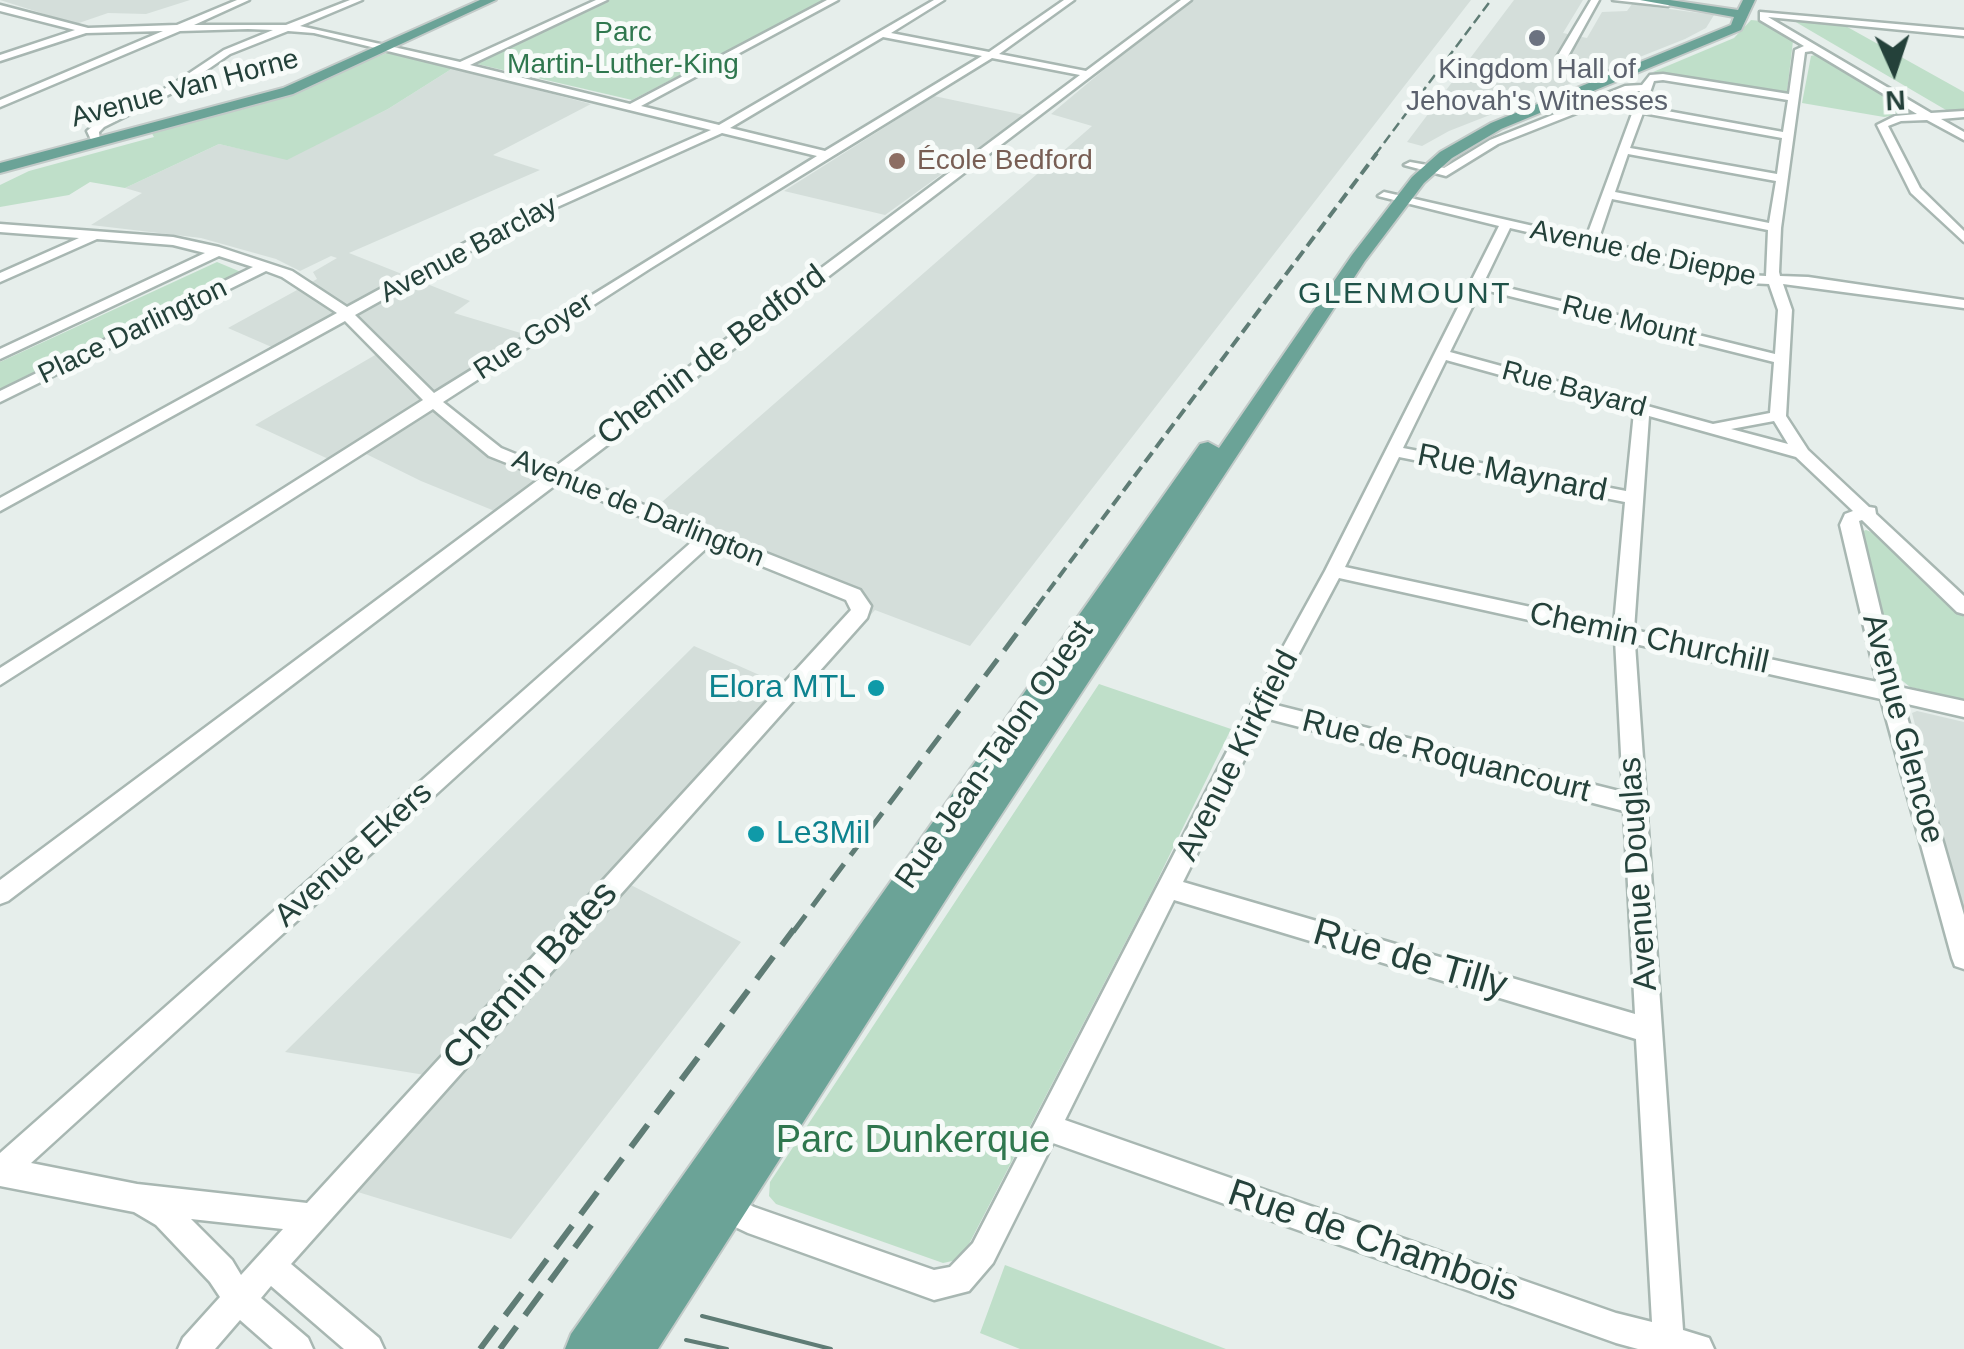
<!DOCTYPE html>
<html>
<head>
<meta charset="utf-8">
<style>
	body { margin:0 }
	#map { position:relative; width:1964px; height:1349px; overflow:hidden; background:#e6eeeb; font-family:Arial,sans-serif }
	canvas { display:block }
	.north { position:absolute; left:1844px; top:20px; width:100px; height:100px; -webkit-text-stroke:8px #f7fbf9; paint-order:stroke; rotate:177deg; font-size:28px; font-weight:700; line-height:40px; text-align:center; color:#24413a }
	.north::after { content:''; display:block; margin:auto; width:35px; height:45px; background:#24413a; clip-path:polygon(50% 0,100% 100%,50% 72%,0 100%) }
</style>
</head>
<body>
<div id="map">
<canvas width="1964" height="1349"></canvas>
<div class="north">N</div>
</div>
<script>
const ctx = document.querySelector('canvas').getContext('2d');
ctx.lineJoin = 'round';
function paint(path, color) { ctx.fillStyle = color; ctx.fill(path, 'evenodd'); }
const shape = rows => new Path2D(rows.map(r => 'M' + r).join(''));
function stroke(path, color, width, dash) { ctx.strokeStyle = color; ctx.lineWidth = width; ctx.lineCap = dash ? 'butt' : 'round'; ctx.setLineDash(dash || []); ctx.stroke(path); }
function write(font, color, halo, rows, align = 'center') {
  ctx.font = font + ' Arial,sans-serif'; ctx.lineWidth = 10; ctx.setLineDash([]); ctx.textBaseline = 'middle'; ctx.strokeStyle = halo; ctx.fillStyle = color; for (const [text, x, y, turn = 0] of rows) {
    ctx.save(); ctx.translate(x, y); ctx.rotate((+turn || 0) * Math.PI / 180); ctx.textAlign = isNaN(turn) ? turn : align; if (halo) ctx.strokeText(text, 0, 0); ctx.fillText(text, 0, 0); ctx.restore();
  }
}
const built = shape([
	[0,0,190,0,146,14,108,13,76,24],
	[1187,0,1471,0,970,646,875,610,629,884,741,942,511,1239,348,1189,437,1077,285,1052,694,646,791,689,862,605,647,515,1092,126,1051,114],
	[1514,0,1583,0,1563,33,1587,38,1602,12,1627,11,1632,4,1714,15,1706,28,1685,39,1607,70,1596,67,1585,71,1592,75,1449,131,1422,146,1407,142],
	[453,68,591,104,493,155,540,170,349,253,470,301,454,313,534,337,433,401,480,440,552,477,502,514,421,481,358,450,337,463,255,425,382,351,348,316,283,352,228,328,317,279,313,272,337,258,331,256,300,271,276,259,201,238,91,225,142,193,125,188,219,144,287,159,388,109],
	[934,96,1024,115,885,215,784,191],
	[1917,711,1964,722,1964,916,1912,713]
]);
const green = shape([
	[610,0,826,0,632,100,477,64,522,38],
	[1751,20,1761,21,1793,41,1787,92,1653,72,1734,38],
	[1794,21,1842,24,1964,92,1964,111,1946,110],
	[389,52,453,68,388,109,287,160,219,144,125,188,90,182,69,195,0,207,0,185,29,171,154,137,151,132,251,107],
	[1815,55,1912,111,1912,113,1884,117,1802,103,1811,56],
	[217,262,241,272,0,390,0,362],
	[1866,530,1879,535,1964,617,1964,700,1910,687,1899,678,1857,533],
	[1099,684,1231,729,1153,889,969,1244,957,1260,943,1263,776,1204,769,1196,770,1182],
	[1005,1265,1226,1349,1020,1349,980,1333]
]);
const minor = shape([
	[237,0,249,0,194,25,286,25,350,0,362,0,300,26,460,62,596,0,607,0,470,65,630,104,827,0,838,0,641,106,719,125,934,0,944,0,891,33,989,52,1064,0,1074,0,999,54,1086,71,1181,0,1191,0,568,475,860,590,871,606,867,618,291,1264,379,1338,384,1349,344,1349,271,1286,261,1298,308,1338,313,1349,273,1349,240,1320,215,1349,178,1349,183,1338,220,1297,210,1282,156,1225,134,1212,0,1186,0,1153,695,539,558,483,8,901,0,904,0,880,542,477,489,456,433,409,0,685,0,668,423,400,345,321,0,511,0,498,337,313,282,277,266,271,0,402,0,391,253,267,219,256,0,359,0,349,205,253,173,245,97,239,0,282,0,273,79,238,0,232,0,224,173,237,219,247,292,271,347,307,507,220,711,130,314,33,288,31,230,54,178,90,104,127,99,132,100,142,92,142,87,131,96,123,170,86,224,50,273,30,248,29,180,31,0,107,0,100,163,31,86,33,0,61,0,55,75,30,0,11,0,5,88,28,177,25,237,0],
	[883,37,982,56,825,151,730,128,883,37],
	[992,58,1080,75,552,469,501,448,443,402,651,268,992,58],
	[722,133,817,156,434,393,355,315,515,226,722,133],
	[710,545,846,600,851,610,307,1203,137,1184,31,1163,710,545],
	[191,1219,283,1229,241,1275,232,1260,191,1219],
	[1591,0,1599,0,1568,56,1618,75,1618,79,1557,57,1591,0],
	[1613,0,1663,0,1672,3,1668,6,1613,0],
	[1760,12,1964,30,1964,36,1768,17,1931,113,1964,111,1964,117,1941,119,1964,132,1964,140,1927,120,1901,121,1888,126,1920,188,1964,231,1964,242,1911,193,1877,125,1895,116,1917,114,1812,51,1805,52,1781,228,1779,272,1780,276,1808,277,1964,300,1964,308,1783,284,1792,310,1786,416,1808,450,1869,507,1875,508,1876,514,1964,596,1964,614,1957,612,1862,520,1859,521,1899,687,1964,701,1964,717,1903,703,1964,915,1964,969,1955,966,1952,958,1881,699,1635,644,1683,1330,1709,1338,1714,1349,1638,1349,1616,1343,1053,1143,993,1263,969,1291,934,1300,748,1233,708,1214,704,1204,708,1194,718,1190,754,1207,934,1270,950,1267,973,1243,1249,709,1325,571,1499,226,1378,196,1384,192,1586,238,1633,111,1597,105,1498,144,1446,176,1404,165,1410,162,1444,168,1490,140,1625,86,1642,85,1650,75,1663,74,1789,94,1795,50,1804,46,1760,20,1760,12],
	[1663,80,1788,100,1783,132,1645,107,1654,81,1663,80],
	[1630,91,1640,91,1635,105,1608,100,1630,91],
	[1643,113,1782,138,1777,174,1630,148,1643,113],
	[1628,154,1776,181,1769,223,1615,192,1628,154],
	[1612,199,1768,230,1766,276,1749,275,1598,241,1612,199],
	[1510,228,1749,283,1769,284,1778,310,1775,354,1484,282,1510,228],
	[1481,289,1774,362,1770,413,1713,424,1450,352,1481,289],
	[1446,360,1634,412,1626,491,1403,448,1446,360],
	[1649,416,1796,457,1853,511,1845,514,1840,525,1877,682,1634,630,1649,416],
	[1774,421,1788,444,1731,429,1774,421],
	[1399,457,1625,502,1614,625,1345,567,1399,457],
	[1339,578,1615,639,1623,792,1272,704,1339,578],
	[1265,718,1624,811,1635,1014,1183,882,1265,718],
	[1174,900,1636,1039,1652,1322,1616,1313,1065,1120,1174,900]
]);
const major = shape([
	[480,0,496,0,293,94,0,173,0,163,283,88,480,0],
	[1640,0,1670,0,1738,10,1743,0,1755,0,1741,30,1501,129,1452,158,1424,183,1365,261,959,879,658,1349,565,1349,571,1334,1200,444,1208,442,1219,448,1352,255,1412,177,1440,152,1491,123,1731,25,1734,17,1640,0]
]);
const tram = shape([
	[702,1316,831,1349],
	[686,1340,727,1349]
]);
const railFar3 = shape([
	[1375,155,1491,0]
]);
const railFar2 = shape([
	[1037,606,1377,153]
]);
const railFar1 = shape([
	[793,932,1039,604]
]);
const rail = shape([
	[480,1349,794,929],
	[500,1349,595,1220]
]);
const markers = [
	[1537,38,10,"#6b7280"],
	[897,161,10,"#8d6e63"],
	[876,688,10,"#0f9aa8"],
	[756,834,10,"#0f9aa8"]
];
const farParknames = [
	["Parc",623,33],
	["Martin-Luther-King",623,65]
];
const farWorshipnames = [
	["Kingdom Hall of",1537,70],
	["Jehovah's Witnesses",1537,102]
];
const farStreetnames = [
	["Avenue Van Horne",185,89,-15],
	["Avenue Barclay",469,250,-28],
	["Avenue de Dieppe",1643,254,12],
	["Rue Mount",1629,322,14],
	["Place Darlington",133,332,-26],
	["Rue Goyer",534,337,-33],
	["Rue Bayard",1574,390,15],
	["Avenue de Darlington",638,509,22]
];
const farEducationnames = [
	["École Bedford",917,161]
];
const farNeighbourhoodnames = [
	["GLENMOUNT",1405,295]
];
const streetNames = [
	["Chemin de Bedford",712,356,-37],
	["Rue Maynard",1512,474,11],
	["Chemin Churchill",1649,639,12],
	["Avenue Glencoe",1902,729,75],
	["Rue Jean-Talon Ouest",995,755,-55],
	["Avenue Kirkfield",1238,756,-63],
	["Rue de Roquancourt",1446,757,14],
	["Avenue Ekers",354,855,-42],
	["Avenue Douglas",1639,874,-94]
];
const cultureNames = [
	["Elora MTL",856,688],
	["Le3Mil",776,834,"left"]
];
const nearStreetnames = [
	["Rue de Tilly",1410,960,16],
	["Chemin Bates",531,976,-48],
	["Rue de Chambois",1373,1242,19]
];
const nearParknames = [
	["Parc Dunkerque",913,1142]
];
paint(built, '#d4deda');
paint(green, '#bfdfc9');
stroke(minor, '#a8b7b2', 5);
stroke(major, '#c2cac8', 4);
paint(minor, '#fff');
paint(major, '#6ba397');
stroke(tram, '#5f7c75', 4);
stroke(railFar3, '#5f7c75', 2.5, [10, 5]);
stroke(railFar2, '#5f7c75', 4, [12, 6]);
stroke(railFar1, '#5f7c75', 5, [21, 11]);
stroke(rail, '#5f7c75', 6, [28, 14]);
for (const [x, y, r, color] of markers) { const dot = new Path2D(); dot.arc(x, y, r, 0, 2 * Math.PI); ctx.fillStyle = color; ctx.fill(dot); stroke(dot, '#f7fbf9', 4); }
write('28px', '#2f774e', '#f7fbf9', farParknames);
write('28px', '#5b616d', '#f7fbf9', farWorshipnames);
write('28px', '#24413a', '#f7fbf9', farStreetnames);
write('28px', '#785e54', '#f7fbf9', farEducationnames, 'left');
ctx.letterSpacing = '2.5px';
write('30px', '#205349', '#f7fbf9', farNeighbourhoodnames);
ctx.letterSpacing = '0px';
write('32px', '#24413a', '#f7fbf9', streetNames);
write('32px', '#0d838f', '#f7fbf9', cultureNames, 'right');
write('38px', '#24413a', '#f7fbf9', nearStreetnames);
write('38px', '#2f774e', '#f7fbf9', nearParknames);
</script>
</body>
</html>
